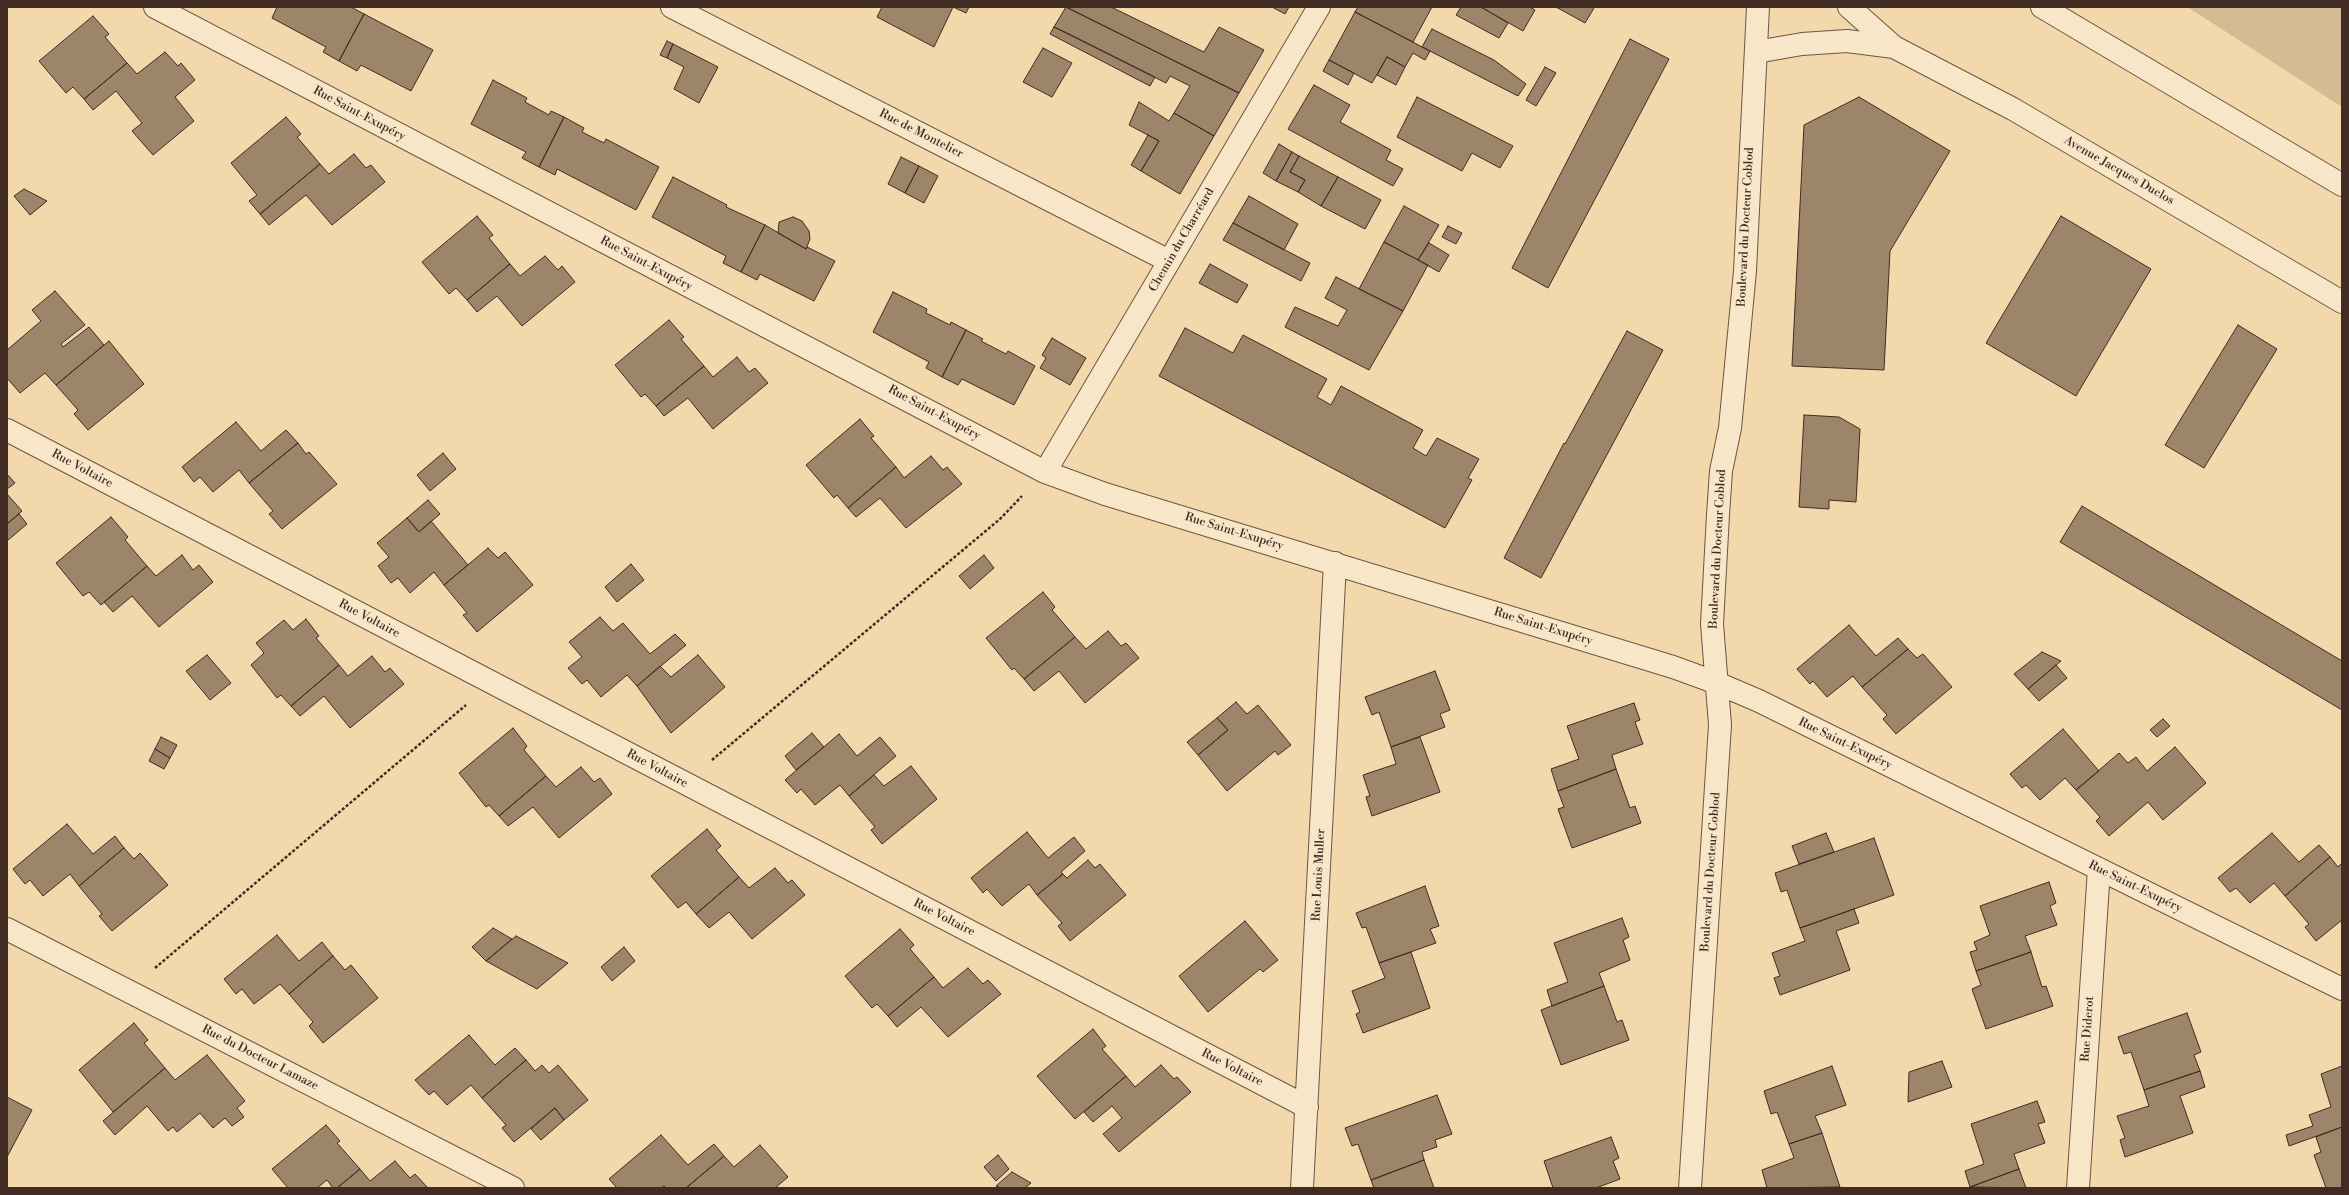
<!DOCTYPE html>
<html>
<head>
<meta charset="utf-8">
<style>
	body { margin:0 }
	#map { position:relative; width:2349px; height:1195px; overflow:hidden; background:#f2d8ab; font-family:"Libre Bodoni",serif }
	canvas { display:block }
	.frame { position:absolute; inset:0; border:8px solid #412b22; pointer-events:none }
</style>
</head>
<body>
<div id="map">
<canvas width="2349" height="1195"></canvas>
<div class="frame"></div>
</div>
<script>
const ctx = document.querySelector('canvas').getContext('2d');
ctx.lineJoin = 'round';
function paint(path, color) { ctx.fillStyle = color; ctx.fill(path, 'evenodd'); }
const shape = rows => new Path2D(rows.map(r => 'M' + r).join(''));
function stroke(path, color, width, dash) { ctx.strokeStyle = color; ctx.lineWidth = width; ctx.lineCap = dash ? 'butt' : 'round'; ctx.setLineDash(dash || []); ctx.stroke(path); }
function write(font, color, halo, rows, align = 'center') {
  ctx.font = font + ' "Libre Bodoni",serif'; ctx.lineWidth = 3; ctx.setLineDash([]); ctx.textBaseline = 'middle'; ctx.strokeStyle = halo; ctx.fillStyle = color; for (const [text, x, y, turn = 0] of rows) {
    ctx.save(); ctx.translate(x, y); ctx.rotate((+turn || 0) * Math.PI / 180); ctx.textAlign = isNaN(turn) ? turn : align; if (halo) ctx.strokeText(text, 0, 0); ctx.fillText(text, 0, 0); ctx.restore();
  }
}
const green = shape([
	[2187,7,2342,7,2342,107,2200,15]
]);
const building = shape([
	[277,7,351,7,364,14,339,61,323,52,326,47,272,18,277,7],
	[882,7,969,7,966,13,953,7,934,47,877,17,882,7],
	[1066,7,1111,7,1204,52,1219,27,1264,50,1239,93,1066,7],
	[1066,7,1239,93,1214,136,1174,113,1190,86,1170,76,1166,83,1054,27,1066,7],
	[1272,7,1289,7,1285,14,1272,7],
	[1358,7,1432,7,1413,42,1355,12,1358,7],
	[1461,7,1481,7,1508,23,1499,38,1456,15,1461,7],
	[1481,7,1530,7,1535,10,1523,31,1481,7],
	[1556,7,1593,7,1594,8,1585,23,1556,7],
	[1355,12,1430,51,1425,60,1413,53,1405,67,1387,57,1372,83,1329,60,1355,12],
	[364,14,433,50,411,91,361,65,357,71,339,61,364,14],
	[93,16,109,34,105,37,127,63,84,99,73,87,66,93,39,61,93,16],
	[1054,27,1065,32,1155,77,1150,86,1050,34,1054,27],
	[1432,29,1494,60,1526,84,1518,96,1422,47,1432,29],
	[1630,39,1669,59,1548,288,1512,268,1630,39],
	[667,41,673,44,667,58,660,55,667,41],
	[673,44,718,67,699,103,674,89,684,67,667,58,673,44],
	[1043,48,1072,63,1052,97,1023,82,1043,48],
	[165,52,178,66,181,63,195,80,175,97,194,121,153,155,132,131,142,123,116,91,93,110,84,99,127,63,137,74,165,52],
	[1387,57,1405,67,1396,85,1377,75,1387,57],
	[1329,60,1354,73,1348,85,1323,71,1329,60],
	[1545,67,1556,73,1536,106,1526,100,1545,67],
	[493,80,527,98,525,102,549,115,551,111,564,117,539,167,522,158,526,152,471,124,493,80],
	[1314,85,1350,105,1340,122,1391,150,1386,160,1403,169,1393,186,1288,129,1314,85],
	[1417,97,1513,146,1500,168,1472,153,1462,171,1397,137,1417,97],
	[1859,97,1950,151,1890,251,1884,370,1792,366,1804,125,1859,97],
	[1139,102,1169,121,1174,113,1214,136,1180,194,1141,171,1159,141,1129,125,1139,102],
	[286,117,301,134,297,137,320,164,260,214,249,201,257,195,231,163,286,117],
	[564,117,584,128,582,132,604,143,606,139,659,167,636,210,557,169,555,175,539,167,564,117],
	[1148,135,1159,141,1141,171,1131,165,1148,135],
	[1279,144,1292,152,1276,181,1263,173,1279,144],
	[1292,152,1299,156,1290,172,1305,180,1298,192,1276,181,1292,152],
	[354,154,366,168,371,165,385,182,332,225,306,195,269,225,260,214,320,164,329,174,354,154],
	[1299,156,1338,177,1321,206,1298,192,1305,180,1290,172,1299,156],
	[901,157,919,166,905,193,888,184,901,157],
	[919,166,938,176,924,203,905,193,919,166],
	[673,177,727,205,726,207,765,225,741,272,723,263,726,256,652,217,673,177],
	[1338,177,1381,200,1365,229,1321,206,1338,177],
	[24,189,47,201,30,215,14,196,24,189],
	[1249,196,1298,224,1284,250,1233,223,1249,196],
	[1404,206,1439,225,1418,260,1384,242,1404,206],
	[477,216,493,235,489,238,510,264,467,300,456,288,449,294,422,262,477,216],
	[2061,216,2151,269,2076,396,1986,343,2061,216],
	[793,217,802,221,809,231,810,239,806,249,778,233,779,222,793,217],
	[1233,223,1310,263,1301,281,1223,240,1233,223],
	[765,225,806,249,807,247,835,261,814,301,760,274,757,280,741,272,765,225],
	[1448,226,1462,233,1456,244,1442,237,1448,226],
	[1384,242,1428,265,1403,311,1359,289,1384,242],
	[1429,243,1449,255,1439,272,1418,260,1429,243],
	[545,256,558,270,562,266,575,282,522,326,497,296,477,312,467,300,510,264,520,276,545,256],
	[1210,264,1248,285,1237,303,1199,283,1210,264],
	[1336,277,1403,311,1369,370,1285,327,1295,307,1338,326,1347,310,1325,298,1336,277],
	[55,291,85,325,61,344,63,347,89,327,104,345,56,385,45,373,20,393,7,378,7,350,41,321,32,310,55,291],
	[893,292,927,309,926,313,950,325,951,322,966,330,942,377,926,368,929,362,873,332,893,292],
	[669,320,684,337,681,339,704,366,656,406,645,394,641,397,615,365,669,320],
	[2238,325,2277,349,2204,468,2165,445,2238,325],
	[1185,328,1233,353,1243,335,1327,379,1317,397,1331,405,1341,386,1423,430,1413,448,1426,456,1437,438,1479,459,1468,478,1472,480,1445,528,1159,376,1185,328],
	[966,330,983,339,981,341,1006,354,1008,351,1035,366,1014,405,962,379,958,385,942,377,966,330],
	[1627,331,1663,350,1541,578,1504,558,1564,443,1565,444,1627,331],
	[1052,338,1086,358,1070,385,1040,368,1046,358,1042,355,1052,338],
	[109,341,144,384,88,430,74,414,78,410,56,385,109,341],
	[737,357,749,372,755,368,768,383,713,429,688,398,664,416,656,406,704,366,713,377,737,357],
	[1804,415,1839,417,1860,429,1856,502,1829,500,1829,509,1799,507,1804,415],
	[860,419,874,436,871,438,896,467,848,508,837,495,834,498,806,465,860,419],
	[236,422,261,451,286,430,298,443,249,483,239,470,213,492,200,477,194,482,182,467,236,422],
	[298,443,306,454,309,452,337,484,282,529,269,514,273,511,249,483,298,443],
	[443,453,456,469,430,491,417,475,443,453],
	[931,456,943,470,947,467,962,484,906,528,880,498,856,517,848,508,896,467,904,478,931,456],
	[7,474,15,483,7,489,7,474],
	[7,494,22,511,7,524,7,494],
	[428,500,440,514,419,532,407,518,428,500],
	[2082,506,2342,661,2342,710,2060,542,2082,506],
	[19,514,27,524,7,541,7,524,19,514],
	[111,517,128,537,125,540,147,566,101,605,89,592,83,596,56,563,111,517],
	[407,518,419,532,431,521,468,565,444,585,434,572,410,593,398,578,391,583,378,566,389,557,377,543,407,518],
	[488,548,498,558,505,552,533,585,477,632,463,615,467,613,444,585,488,548],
	[182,555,193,570,199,565,213,582,159,627,132,596,113,612,104,602,147,566,156,576,182,555],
	[984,555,994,568,970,589,959,576,984,555],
	[631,564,644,580,617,602,605,587,631,564],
	[1043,592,1055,607,1052,610,1075,637,1024,679,1014,668,1012,670,986,638,1043,592],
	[600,617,613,631,623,623,650,654,675,634,686,645,637,686,627,675,601,697,587,680,582,684,568,668,582,657,569,642,600,617],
	[306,619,319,636,316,638,339,665,291,706,281,695,277,698,251,665,264,653,256,643,284,620,293,630,306,619],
	[1849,625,1876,656,1898,638,1908,649,1862,687,1853,676,1827,697,1813,681,1810,684,1797,669,1849,625],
	[1108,631,1121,646,1126,643,1139,658,1085,703,1059,671,1034,691,1024,679,1075,637,1086,649,1108,631],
	[1908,649,1917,658,1923,654,1952,687,1896,734,1883,719,1887,715,1862,687,1908,649],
	[2042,652,2061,661,2028,689,2014,674,2042,652],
	[207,655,231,683,210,700,186,671,207,655],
	[698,655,725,687,671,733,637,686,660,666,671,677,698,655],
	[372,656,385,672,390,668,404,684,350,728,324,696,300,716,291,706,339,665,348,676,372,656],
	[2056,665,2067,678,2039,701,2028,689,2056,665],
	[1435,671,1450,710,1440,714,1445,727,1391,747,1379,712,1372,715,1365,697,1435,671],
	[1236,702,1247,714,1258,705,1291,745,1278,755,1275,751,1227,791,1198,755,1228,730,1217,718,1236,702],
	[1634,703,1640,720,1635,722,1643,744,1612,755,1616,769,1558,791,1551,769,1579,759,1567,726,1634,703],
	[1217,718,1228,730,1198,755,1187,742,1217,718],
	[2163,719,2170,726,2157,737,2150,730,2163,719],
	[513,728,527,746,524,750,546,776,499,816,489,805,486,807,459,773,513,728],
	[2063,729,2099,771,2076,790,2065,778,2040,800,2026,785,2022,788,2010,774,2063,729],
	[812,733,824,747,796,770,785,756,812,733],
	[839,734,857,756,880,737,896,756,849,796,840,785,815,805,801,789,797,793,785,780,839,734],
	[161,737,177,745,170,758,155,749,161,737],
	[1420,737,1440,792,1372,816,1366,797,1370,796,1363,775,1396,764,1391,747,1420,737],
	[2175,747,2206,783,2163,820,2148,802,2109,836,2096,821,2100,817,2076,790,2119,753,2128,763,2136,757,2147,771,2175,747],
	[155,749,170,758,164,769,149,761,155,749],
	[911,766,937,799,882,844,871,830,875,827,849,796,874,775,884,786,911,766],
	[581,767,594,782,600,778,612,794,559,838,533,807,508,826,499,816,546,776,556,787,581,767],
	[1616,769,1630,808,1635,806,1641,823,1572,848,1558,809,1564,807,1558,791,1616,769],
	[67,824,93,854,115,836,124,848,79,886,70,874,43,896,30,880,25,884,13,869,67,824],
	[707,829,721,846,716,850,739,877,696,914,686,902,678,908,651,876,707,829],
	[1027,832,1048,858,1074,837,1085,851,1061,872,1063,874,1037,895,1029,884,1002,906,987,889,983,893,971,878,1027,832],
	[1826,833,1834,852,1799,864,1792,846,1826,833],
	[2272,833,2299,862,2319,845,2330,857,2285,896,2274,883,2250,903,2236,888,2230,892,2218,878,2272,833],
	[1874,838,1894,895,1800,928,1787,890,1781,892,1775,873,1874,838],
	[124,848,134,859,140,853,168,885,112,931,99,916,102,914,79,886,124,848],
	[2330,857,2338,867,2342,863,2342,920,2316,941,2305,927,2309,924,2285,896,2330,857],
	[1088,860,1095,868,1100,864,1126,895,1070,941,1058,926,1062,923,1037,895,1063,874,1067,878,1088,860],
	[775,868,788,883,792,880,805,895,752,939,729,912,709,928,696,914,739,877,749,888,775,868],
	[2049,882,2056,903,2050,906,2057,925,2025,936,2031,952,1976,971,1970,952,1977,950,1974,942,1990,935,1980,906,2049,882],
	[1425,886,1439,926,1430,929,1436,943,1379,963,1366,927,1362,928,1356,913,1425,886],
	[1854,909,1859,923,1836,931,1850,970,1780,995,1774,978,1780,976,1772,953,1805,941,1800,928,1854,909],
	[1622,918,1629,937,1623,940,1630,960,1599,973,1604,986,1552,1006,1547,990,1568,982,1554,943,1622,918],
	[1245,921,1278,960,1263,972,1260,969,1208,1012,1179,976,1245,921],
	[493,928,512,939,486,961,472,947,493,928],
	[900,929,914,945,910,949,934,977,888,1016,877,1004,872,1008,845,976,900,929],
	[277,935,299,961,322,942,333,956,289,994,280,984,254,1004,242,989,236,994,224,979,277,935],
	[516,936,568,963,537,989,486,961,516,936],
	[624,947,635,961,612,981,601,967,624,947],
	[1411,952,1430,1008,1363,1033,1356,1014,1360,1012,1352,991,1385,978,1379,963,1411,952],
	[2031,952,2042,987,2046,986,2053,1006,1986,1029,1972,989,1981,985,1976,971,2031,952],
	[333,956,345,970,351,965,378,998,323,1043,309,1026,313,1022,289,994,333,956],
	[968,968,983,984,988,980,1001,994,948,1037,921,1007,897,1027,888,1016,934,977,943,988,968,968],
	[1604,986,1617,1022,1622,1020,1629,1040,1561,1065,1541,1010,1604,986],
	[2187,1013,2201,1052,2194,1055,2200,1071,2144,1090,2131,1052,2124,1054,2118,1037,2187,1013],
	[134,1023,148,1040,144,1043,165,1068,113,1112,79,1070,134,1023],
	[1093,1029,1106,1046,1102,1049,1126,1076,1075,1119,1037,1076,1093,1029],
	[469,1035,495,1065,515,1048,526,1060,482,1098,471,1085,447,1105,434,1091,429,1095,415,1080,469,1035],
	[207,1055,245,1101,237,1108,244,1117,232,1126,225,1118,213,1128,200,1113,177,1132,173,1127,168,1131,147,1106,115,1135,103,1121,165,1068,175,1080,207,1055],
	[526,1060,535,1071,542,1065,549,1073,558,1065,588,1100,564,1120,555,1108,514,1142,502,1128,506,1125,482,1098,526,1060],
	[1942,1061,1952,1087,1908,1102,1909,1072,1942,1061],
	[1161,1065,1174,1079,1177,1077,1191,1092,1119,1152,1103,1134,1122,1118,1112,1106,1093,1122,1084,1112,1126,1076,1135,1087,1161,1065],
	[1832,1066,1846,1105,1815,1116,1822,1133,1789,1144,1777,1112,1771,1114,1764,1091,1832,1066],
	[2342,1066,2342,1127,2289,1146,2286,1135,2313,1126,2309,1115,2331,1107,2321,1074,2342,1066],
	[2200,1071,2205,1087,2180,1096,2193,1133,2125,1157,2120,1140,2125,1138,2117,1116,2149,1106,2144,1090,2200,1071],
	[1437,1095,1452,1134,1435,1140,1437,1147,1422,1152,1424,1160,1371,1180,1358,1144,1352,1146,1345,1128,1437,1095],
	[7,1097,32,1110,7,1157,7,1097],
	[2037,1101,2045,1122,2038,1124,2045,1143,2014,1154,2019,1169,1970,1187,1965,1171,1984,1164,1971,1124,2037,1101],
	[555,1108,564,1120,541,1140,531,1129,555,1108],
	[326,1125,340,1141,337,1143,360,1169,337,1188,333,1188,327,1180,317,1188,288,1188,272,1169,326,1125],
	[2342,1127,2342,1188,2326,1188,2314,1155,2321,1152,2316,1137,2342,1127],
	[1822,1133,1840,1187,1767,1188,1762,1170,1794,1158,1789,1144,1822,1133],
	[661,1135,688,1165,714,1144,724,1156,686,1188,666,1188,664,1186,661,1188,617,1188,609,1179,661,1135],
	[1611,1137,1619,1158,1613,1161,1620,1179,1596,1188,1553,1188,1544,1161,1611,1137],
	[760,1145,788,1177,775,1188,686,1188,724,1156,734,1167,760,1145],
	[998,1155,1009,1169,996,1181,984,1167,998,1155],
	[1424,1160,1434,1188,1374,1188,1371,1180,1424,1160],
	[395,1161,410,1178,415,1174,428,1188,337,1188,360,1169,370,1181,395,1161],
	[2019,1169,2026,1188,1970,1187,2019,1169],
	[1012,1172,1031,1183,1025,1188,1001,1188,996,1186,1012,1172]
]);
const path = shape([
	[712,760,1000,519,1022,496],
	[155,968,466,705]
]);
const street = shape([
	[155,7,1045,472,1105,494,1673,667,1717,683,1759,701,2342,989],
	[672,7,1169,261],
	[1849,7,1894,47],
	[2042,7,2342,185],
	[1756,52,1802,44,1847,41,1894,47,2013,109,2342,302],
	[7,430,1307,1107],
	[1045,472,1319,7],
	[7,929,513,1188],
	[1302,1188,1335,563],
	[1690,1188,1720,725,1712,624,1718,515,1721,471,1730,428,1745,271,1758,7],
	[2078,1188,2099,869]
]);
const streetNames = [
	["Rue Saint-Exupéry",359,114,28],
	["Rue de Montelier",921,134,27],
	["Avenue Jacques Duclos",2119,171,30],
	["Boulevard du Docteur Coblod",1746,227,-87],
	["Chemin du Charréard",1182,240,-60],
	["Rue Saint-Exupéry",646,264,28],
	["Rue Saint-Exupéry",934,413,28],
	["Rue Voltaire",82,469,28],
	["Rue Saint-Exupéry",1234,532,17],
	["Boulevard du Docteur Coblod",1718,549,-87],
	["Rue Voltaire",369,619,28],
	["Rue Saint-Exupéry",1543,627,17],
	["Rue Saint-Exupéry",1845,744,26],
	["Rue Voltaire",657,769,28],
	["Boulevard du Docteur Coblod",1711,872,-86],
	["Rue Louis Muller",1319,875,-87],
	["Rue Saint-Exupéry",2135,887,26],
	["Rue Voltaire",944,918,27],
	["Rue Diderot",2088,1029,-86],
	["Rue du Docteur Lamaze",260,1058,27],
	["Rue Voltaire",1232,1068,27]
];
paint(green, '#d4bb94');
paint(building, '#9d8569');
stroke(building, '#412b22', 1);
stroke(street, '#6d5644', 24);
stroke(path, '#412b22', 2.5, [3, 2]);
stroke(street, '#f7e6c8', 22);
write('12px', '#412b22', '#f7e6c8', streetNames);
</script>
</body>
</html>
